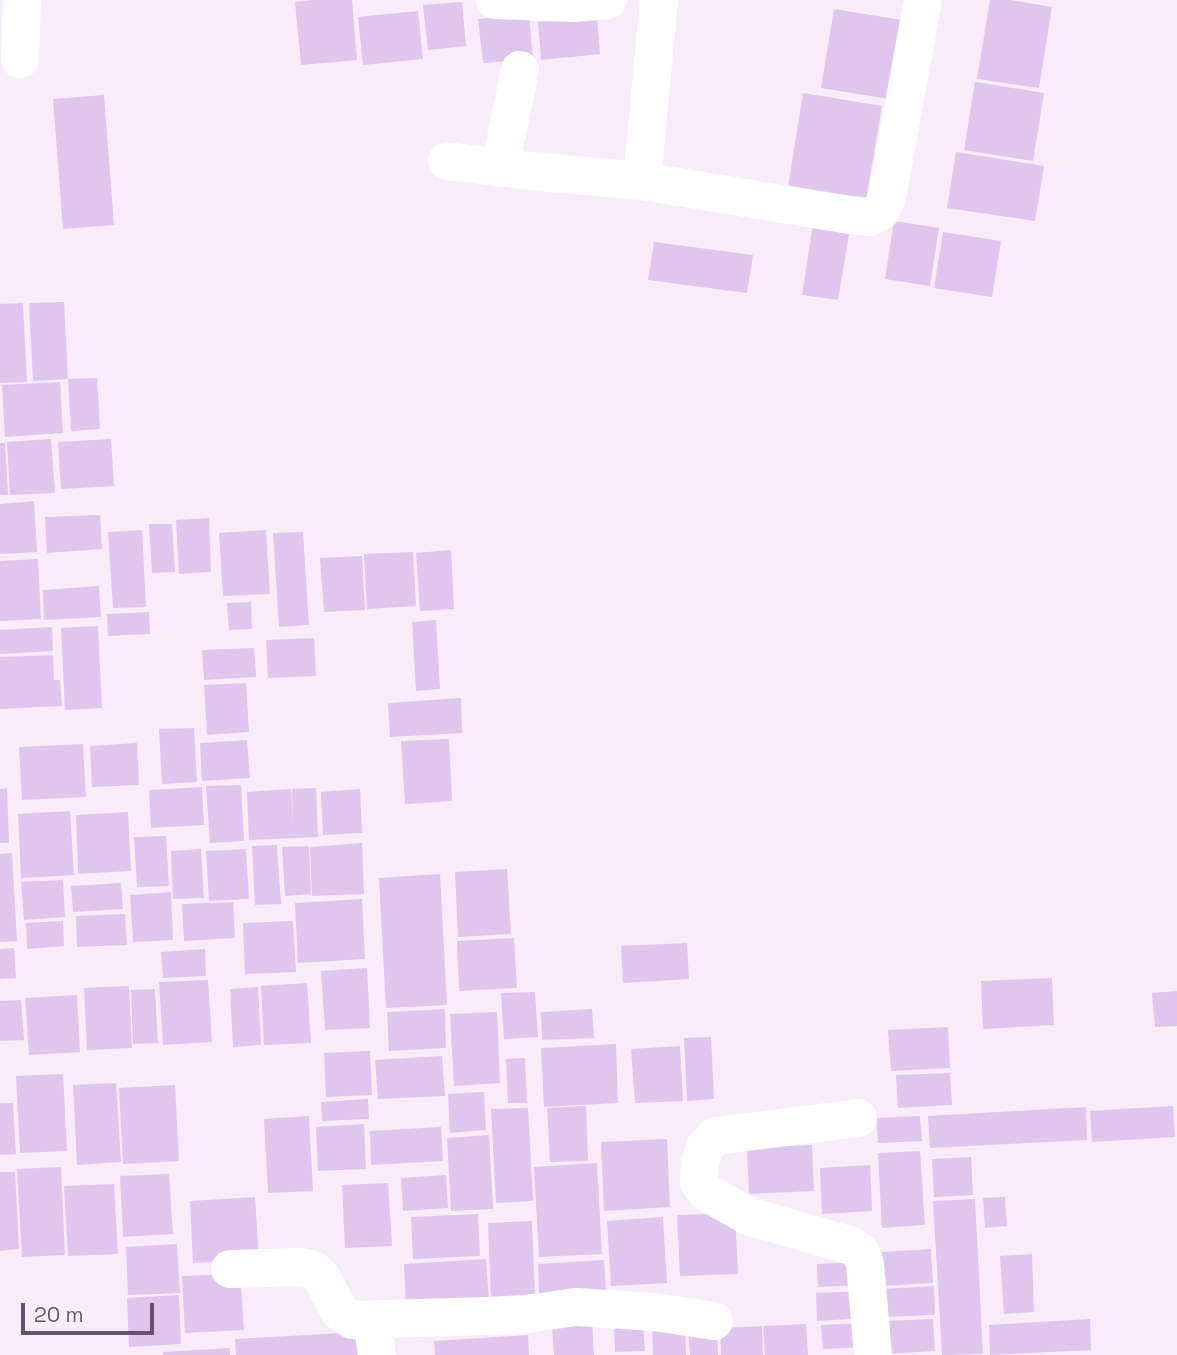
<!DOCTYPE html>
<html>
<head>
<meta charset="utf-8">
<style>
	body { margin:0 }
	#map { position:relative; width:1177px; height:1355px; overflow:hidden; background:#f8ecfb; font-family:"Space Grotesk",sans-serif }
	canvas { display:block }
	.scale { position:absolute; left:21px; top:1303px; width:133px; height:32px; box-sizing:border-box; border:4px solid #645174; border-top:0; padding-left:9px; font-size:21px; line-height:24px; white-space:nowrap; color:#645174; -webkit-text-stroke:5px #fbf2fd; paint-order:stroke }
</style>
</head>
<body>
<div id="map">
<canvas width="1177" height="1355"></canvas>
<div class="scale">20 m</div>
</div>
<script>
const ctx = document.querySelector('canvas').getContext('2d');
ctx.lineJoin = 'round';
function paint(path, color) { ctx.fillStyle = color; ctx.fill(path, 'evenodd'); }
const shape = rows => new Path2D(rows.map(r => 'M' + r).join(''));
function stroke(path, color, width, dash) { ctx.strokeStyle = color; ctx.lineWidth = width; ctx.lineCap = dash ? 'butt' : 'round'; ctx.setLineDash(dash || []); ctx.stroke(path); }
const building = shape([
	[313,0,352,0,357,60,301,65,295,2],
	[990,0,1010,0,1052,7,1039,88,977,79],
	[462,2,466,46,428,50,423,5],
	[834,9,902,20,889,99,821,88],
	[418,11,423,59,363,65,358,17],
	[529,15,533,59,483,63,478,19],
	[597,17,600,54,541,60,538,22],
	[975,82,1044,93,1033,161,964,150],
	[803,93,882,106,866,199,788,187],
	[104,95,114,225,63,229,53,99],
	[956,152,1044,166,1035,221,947,208],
	[894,221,939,228,930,286,885,279],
	[813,224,850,229,838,300,802,295],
	[943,232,1001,241,992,297,934,288],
	[654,242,753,255,747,293,648,280],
	[64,302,68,379,33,381,29,303],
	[23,303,27,382,0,383,0,304],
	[97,378,100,429,71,431,68,379],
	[60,382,63,433,5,437,2,385],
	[51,439,55,493,10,495,7,442],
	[111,439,114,486,61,489,58,442],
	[0,443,5,443,8,495,0,495],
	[34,501,37,552,0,554,0,504],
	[100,515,102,549,47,553,45,517],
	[209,518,211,572,179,574,176,520],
	[149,524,172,524,175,572,152,573],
	[142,530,146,607,113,608,108,532],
	[266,530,270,594,223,596,219,533],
	[303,532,309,625,279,627,273,533],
	[451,550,454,609,420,611,416,553],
	[413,552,416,606,367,609,364,554],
	[362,556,365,610,324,612,320,558],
	[38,559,41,619,0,621,0,561],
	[99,586,101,617,44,620,43,590],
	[251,602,252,629,229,630,227,603],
	[149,612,150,634,108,636,107,614],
	[436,620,440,689,416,691,412,622],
	[98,626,102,708,65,710,61,628],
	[52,627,53,651,0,654,0,630],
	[314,638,316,676,268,678,266,640],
	[254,648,256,677,204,680,202,650],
	[53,655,54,680,60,680,62,706,0,709,0,657],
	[246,683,249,732,207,735,204,685],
	[461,698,462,733,390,737,388,703],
	[194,728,197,782,162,784,159,729],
	[449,739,452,801,405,804,401,741],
	[247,740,250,778,202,781,200,743],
	[137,743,139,785,92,787,90,746],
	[83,744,86,797,22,800,19,747],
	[241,785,244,841,210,843,206,786],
	[202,787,204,825,151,828,149,790],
	[7,788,9,843,0,843,0,789],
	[316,788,318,837,249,840,247,792,291,789,293,824,292,789],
	[360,789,362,833,323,835,321,792],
	[70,811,74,875,21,878,18,814],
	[128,812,131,871,78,874,76,815],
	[166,836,169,886,137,887,134,837],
	[362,843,364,894,312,896,310,847],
	[277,845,281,904,255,905,252,846],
	[309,846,311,894,285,896,282,847],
	[201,849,204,898,173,899,171,851],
	[246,849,249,899,209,901,206,851],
	[12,853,17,941,0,942,0,854],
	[507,869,511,934,458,937,455,872],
	[440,874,447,1005,386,1008,379,878],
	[63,880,65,917,24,920,21,882],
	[121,883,123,909,73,912,71,886],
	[171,892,173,940,133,942,130,895],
	[362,899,365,959,298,963,295,903],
	[233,902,235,938,184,941,182,904],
	[125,914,127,945,77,947,76,916],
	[63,921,64,946,27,949,26,923],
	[293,921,296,972,245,974,243,923],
	[514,938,517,988,459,991,457,941],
	[687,943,689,979,623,983,621,946],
	[14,948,16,978,0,979,0,949],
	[205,949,206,976,163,978,161,952],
	[367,968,370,1028,325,1030,321,971],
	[1052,978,1054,1025,983,1029,981,981],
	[208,980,212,1042,163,1045,159,982],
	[307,983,311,1043,264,1045,261,986],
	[129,986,132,1048,87,1050,84,988],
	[258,987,261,1045,233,1047,230,989],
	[155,989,158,1043,133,1044,131,990],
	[1177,991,1177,1026,1155,1027,1152,993],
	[535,992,538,1037,504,1039,501,993],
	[77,995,80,1052,29,1055,25,998],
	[21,1000,24,1040,0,1041,0,1001],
	[445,1009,446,1048,389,1051,387,1012],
	[592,1009,594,1038,542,1040,541,1012],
	[497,1012,500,1083,454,1086,450,1014],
	[948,1027,950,1068,891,1071,888,1030],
	[711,1037,714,1099,687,1101,684,1038],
	[616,1044,618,1103,544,1107,541,1048],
	[680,1046,683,1101,635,1103,631,1049],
	[370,1051,372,1095,326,1097,324,1053],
	[442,1056,445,1096,378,1099,375,1060],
	[525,1058,527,1103,508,1103,506,1059],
	[950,1073,952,1105,898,1108,896,1075],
	[63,1074,67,1151,20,1153,16,1076],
	[116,1083,121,1162,77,1165,73,1085],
	[175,1085,179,1161,123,1164,119,1088],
	[484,1092,486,1130,450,1133,448,1094],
	[368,1099,369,1119,322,1121,321,1102],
	[0,1103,13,1103,16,1154,0,1155],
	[586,1106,588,1161,550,1162,547,1108],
	[1173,1106,1175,1137,1092,1142,1090,1111],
	[1086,1107,1087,1140,930,1148,928,1116],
	[528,1108,533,1201,496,1203,491,1109],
	[309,1116,313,1191,268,1193,264,1119],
	[920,1116,922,1141,878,1143,876,1118],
	[364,1124,366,1169,318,1171,316,1127],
	[441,1127,443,1161,371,1165,370,1131],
	[489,1135,493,1209,451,1211,447,1138],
	[667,1139,670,1207,604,1211,601,1142],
	[812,1145,814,1191,749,1194,747,1148],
	[920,1151,925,1225,882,1228,878,1153],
	[971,1157,973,1195,934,1197,932,1159],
	[597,1163,602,1254,539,1257,534,1167],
	[870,1165,872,1211,822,1214,820,1168],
	[61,1167,65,1255,22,1257,17,1169],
	[0,1172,15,1172,19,1249,0,1251],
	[169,1174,173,1234,123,1237,120,1176],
	[446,1175,448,1208,403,1211,401,1178],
	[388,1183,392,1246,345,1248,342,1185],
	[114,1184,118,1254,68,1256,64,1186],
	[255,1197,259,1259,193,1263,190,1201],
	[1005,1197,1007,1226,985,1228,983,1198],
	[975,1199,983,1354,942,1355,933,1201],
	[735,1213,738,1274,680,1276,677,1215],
	[478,1214,480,1256,413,1259,411,1217],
	[663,1217,667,1283,611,1286,607,1221],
	[532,1221,535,1294,491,1297,488,1223],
	[177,1244,180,1293,128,1295,126,1247],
	[931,1249,933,1283,883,1286,882,1252],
	[1032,1254,1034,1312,1004,1314,1000,1256],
	[486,1259,489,1301,406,1305,404,1264],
	[604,1260,606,1291,539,1294,538,1264],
	[861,1262,863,1285,818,1287,817,1264],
	[240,1274,244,1330,185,1333,182,1276],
	[934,1286,935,1315,883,1317,882,1289],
	[864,1291,865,1318,817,1321,816,1293],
	[179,1295,181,1344,129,1347,127,1298],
	[685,1319,686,1355,653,1355,652,1321],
	[933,1319,935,1351,885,1354,884,1321],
	[1090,1319,1091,1350,990,1355,989,1325],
	[592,1320,594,1355,554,1355,552,1322],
	[643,1323,645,1351,615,1352,614,1324],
	[865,1323,866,1347,823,1349,821,1325],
	[806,1324,808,1355,765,1355,763,1326],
	[717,1326,718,1355,690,1355,688,1328],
	[762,1326,763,1355,721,1355,720,1328],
	[362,1332,363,1355,236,1355,235,1339],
	[528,1335,529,1355,435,1355,434,1341],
	[230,1348,230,1355,163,1355,163,1352]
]);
const street = shape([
	[495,0,575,3,608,0],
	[20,59,22,0],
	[447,161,529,171,642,181,659,0],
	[500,168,520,70],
	[642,181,850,215,870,217,881,211,887,197,923,0],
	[858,1118,715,1136,705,1147,700,1163,699,1182,706,1192,748,1216,852,1246,861,1253,865,1264,873,1355],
	[230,1269,302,1267,314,1270,322,1278,339,1311,352,1320,521,1315,576,1307,655,1312,714,1321],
	[372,1320,377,1355]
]);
paint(building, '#dec6ed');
stroke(street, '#fff', 38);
</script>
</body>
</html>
